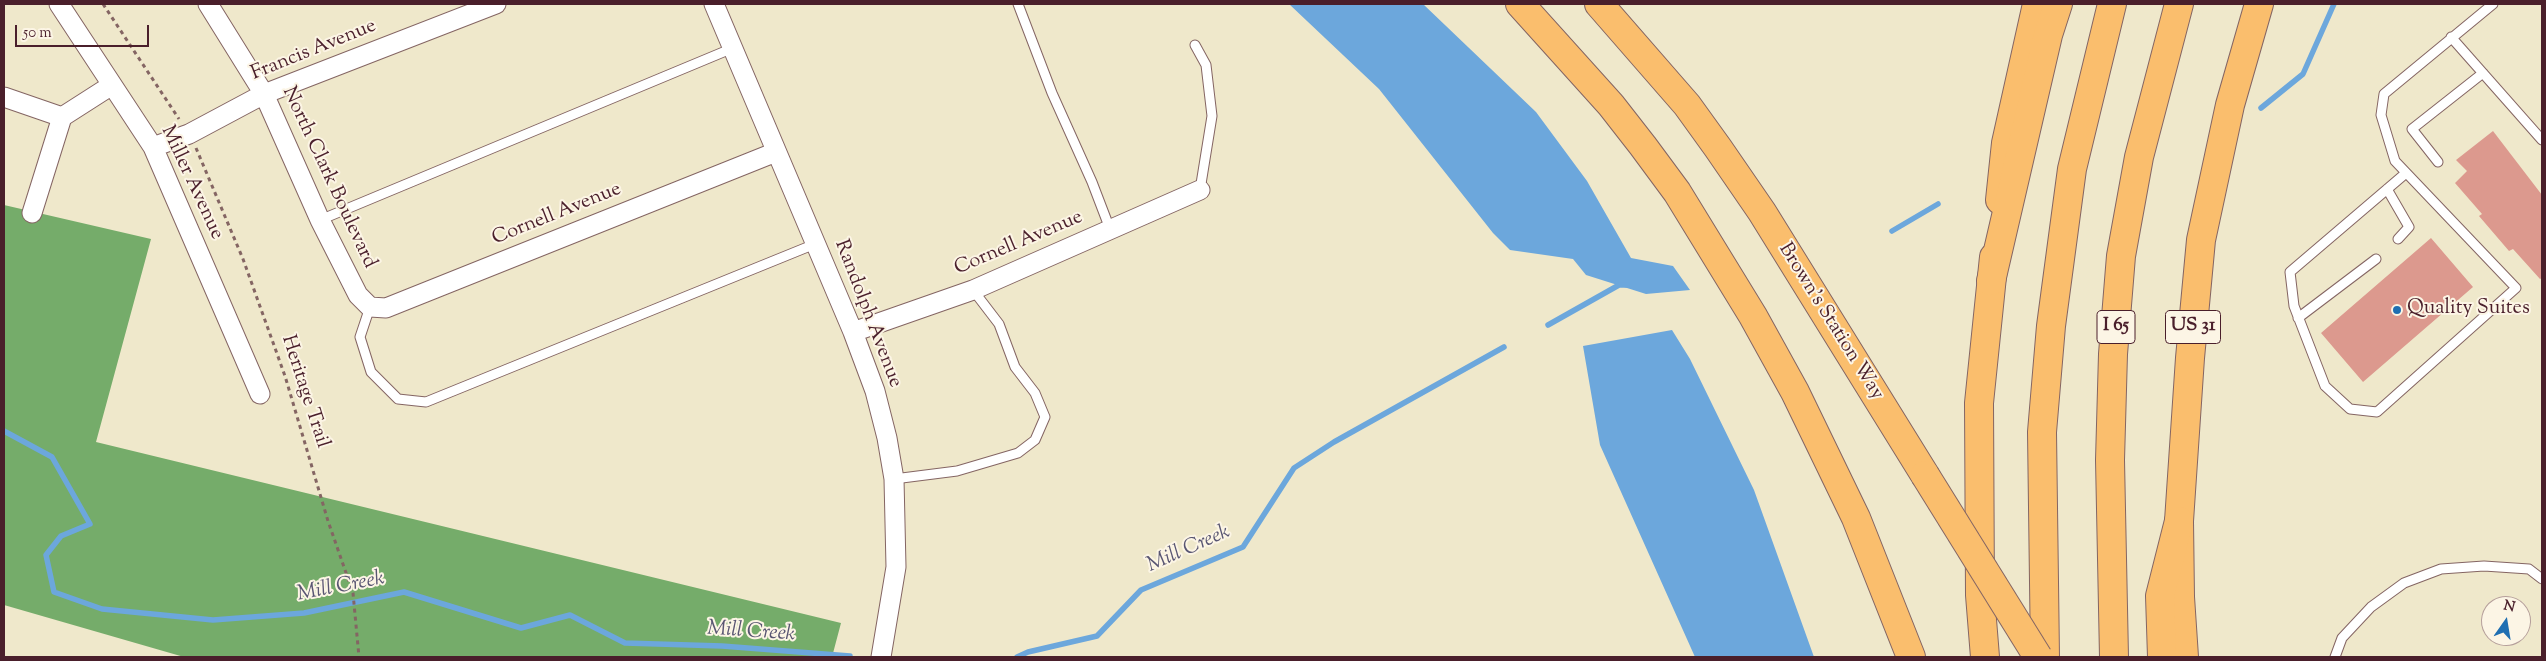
<!DOCTYPE html>
<html>
<head>
<meta charset="utf-8">
<style>
	body { margin:0 }
	#map { position:relative; width:2546px; height:661px; overflow:hidden; background:#efe8cb; font-family:"Sorts Mill Goudy",serif }
	canvas { display:block }
	.frame { position:absolute; inset:0; border:5px solid #4a1f2b; pointer-events:none }
	.north { position:absolute; left:2481px; top:596px; width:50px; height:50px; box-sizing:border-box; background:#fcf5e5; border:1px solid #b59f9b; border-radius:50%; rotate:13deg; font-size:14px; font-weight:700; line-height:20px; text-align:center; color:#4a1f2b }
	.north::after { content:''; display:block; margin:auto; width:18px; height:22px; background:#1f6fb2; clip-path:polygon(50% 0,100% 100%,50% 72%,0 100%) }
	.scale { position:absolute; left:15px; top:25px; width:134px; height:22px; box-sizing:border-box; border:2px solid #4a1f2b; border-top:0; padding-left:6px; font-size:15px; line-height:18px; white-space:nowrap; color:#4a1f2b; -webkit-text-stroke:4px #fcf5e5; paint-order:stroke }
</style>
</head>
<body>
<div id="map">
<canvas width="2546" height="661"></canvas>
<div class="frame"></div>
<div class="north">N</div>
<div class="scale">50 m</div>
</div>
<script>
const ctx = document.querySelector('canvas').getContext('2d');
ctx.lineJoin = 'round';
function paint(path, color) { ctx.fillStyle = color; ctx.fill(path, 'evenodd'); }
const shape = rows => new Path2D(rows.map(r => 'M' + r).join(''));
function stroke(path, color, width, dash) { ctx.strokeStyle = color; ctx.lineWidth = width; ctx.lineCap = dash ? 'butt' : 'round'; ctx.setLineDash(dash || []); ctx.stroke(path); }
function write(font, color, halo, rows, align = 'center') {
  ctx.font = font + ' "Sorts Mill Goudy",serif'; ctx.lineWidth = 4; ctx.setLineDash([]); ctx.textBaseline = 'middle'; ctx.strokeStyle = halo; ctx.fillStyle = color; for (const [text, x, y, turn = 0] of rows) {
    ctx.save(); ctx.translate(x, y); ctx.rotate((+turn || 0) * Math.PI / 180); ctx.textAlign = isNaN(turn) ? turn : align; if (halo) ctx.strokeText(text, 0, 0); ctx.fillText(text, 0, 0); ctx.restore();
  }
}
const forest = shape([
	[4,205,151,239,96,442,841,623,832,657,184,657,4,605]
]);
const water = shape([
	[1289,4,1423,4,1536,112,1587,181,1631,258,1673,266,1690,290,1646,294,1586,275,1573,259,1510,250,1493,233,1379,89],
	[1672,330,1690,359,1754,490,1814,657,1695,657,1600,445,1583,346]
]);
const stream = shape([
	[2261,108,2303,74,2334,4],
	[1892,231,1938,204],
	[1548,325,1619,285,1627,285],
	[4,431,52,457,90,524,61,536,46,555,54,592,102,609,213,620,304,613,404,592,521,628,570,615,625,643,722,646,850,656],
	[1017,657,1028,652,1097,636,1141,590,1243,547,1294,468,1334,442,1504,347]
]);
const building = shape([
	[2493,131,2542,195,2542,278,2540,279,2513,249,2509,251,2479,216,2482,214,2455,183,2467,171,2456,160],
	[2431,238,2473,287,2363,382,2321,333]
]);
const path = shape([
	[103,4,179,119],
	[196,148,243,259,285,376,328,521,353,593,359,657]
]);
const lane = shape([
	[1018,4,1052,93,1092,182,1110,229],
	[2451,37,2542,140],
	[1195,45,1206,65,1212,116,1200,190],
	[2438,162,2412,129,2483,73],
	[2406,173,2290,272,2294,306,2325,386,2350,409,2377,412,2516,288,2395,161,2381,115,2384,94,2493,4],
	[2387,189,2409,227,2398,239],
	[320,220,733,48],
	[370,307,360,337,371,372,398,399,426,402,815,244],
	[2298,318,2376,259],
	[894,479,957,471,1018,453,1035,440,1045,417,1035,393,1015,367,999,324,973,290],
	[2335,657,2342,638,2371,607,2404,583,2441,569,2484,566,2529,569,2542,579]
]);
const street = shape([
	[59,4,153,147,260,394],
	[208,4,264,94,320,220,358,295,370,307,386,308,776,152],
	[714,4,853,332,875,391,887,438,894,479,896,567,881,657],
	[4,97,62,117],
	[153,147,189,134,264,94,496,4],
	[32,213,62,117,112,85],
	[853,332,973,290,1200,190]
]);
const primary = shape([
	[1520,4,1611,105,1643,146,1677,192,1753,316,1795,392,1856,518,1911,657],
	[1599,4,1687,105,1718,148,1762,212,1925,475],
	[2000,200,2006,143,2037,4],
	[1985,657,1980,595,1979,403,1994,257],
	[2184,657,2180,597,2179,521,2190,358,2201,240,2230,105,2259,4]
]);
const highway = shape([
	[1991,281,2048,35,2058,4],
	[2045,657,2042,432,2051,326,2072,169,2112,4],
	[2114,657,2110,460,2113,354,2121,256,2139,157,2179,4],
	[2162,657,2160,596,2179,521]
]);
const primaryBridge = shape([
	[1925,475,2038,657]
]);
const markers = [
	[2397,310,5,"#1f6fb2"]
];
const shields = [
	[2116,327,38],
	[2193,327,55]
];
const shieldNames = [
	["I 65",2116,327],
	["US 31",2193,327]
];
const streetNames = [
	["Francis Avenue",314,51,-22],
	["North Clark Boulevard",328,178,65],
	["Miller Avenue",191,183,65],
	["Cornell Avenue",557,215,-22],
	["Cornell Avenue",1019,244,-23],
	["Randolph Avenue",867,314,69],
	["Brown's Station Way",1830,322,58],
	["Heritage Trail",304,392,72]
];
const poiNames = [
	["Quality Suites",2407,310]
];
const waterNames = [
	["Mill Creek",1189,550,-24],
	["Mill Creek",341,588,-11],
	["Mill Creek",751,633,4]
];
paint(forest, '#75ac6a');
paint(water, '#6ca7dc');
stroke(stream, '#6ca7dc', 5.5);
paint(building, '#dc998e');
stroke(lane, '#846563', 11);
stroke(street, '#846563', 21);
stroke(primary, '#846563', 30);
stroke(highway, '#846563', 30);
stroke(path, '#846563', 3, [4, 4]);
stroke(lane, '#fff', 9);
stroke(street, '#fff', 19);
stroke(primary, '#fabe6d', 28);
stroke(highway, '#fabe6d', 28);
stroke(primaryBridge, '#846563', 30, []);
stroke(primaryBridge, '#fabe6d', 28);
for (const [x, y, r, color] of markers) { const dot = new Path2D(); dot.arc(x, y, r, 0, 2 * Math.PI); ctx.fillStyle = color; ctx.fill(dot); stroke(dot, '#fcf5e5', 2); }
for (const [x, y, w] of shields) { const box = new Path2D(); box.roundRect(x - w / 2, y - 16.5, w, 33, 4); ctx.fillStyle = '#fcf5e5'; ctx.fill(box); stroke(box, '#4a1f2b', 1); }
write('bold 19px', '#4a1f2b', null, shieldNames);
write('20px', '#4a1f2b', '#fcf5e5', streetNames);
write('20px', '#4a1f2b', '#fcf5e5', poiNames, 'left');
write('italic 21px', '#585572', '#fcf5e5', waterNames);
</script>
</body>
</html>
